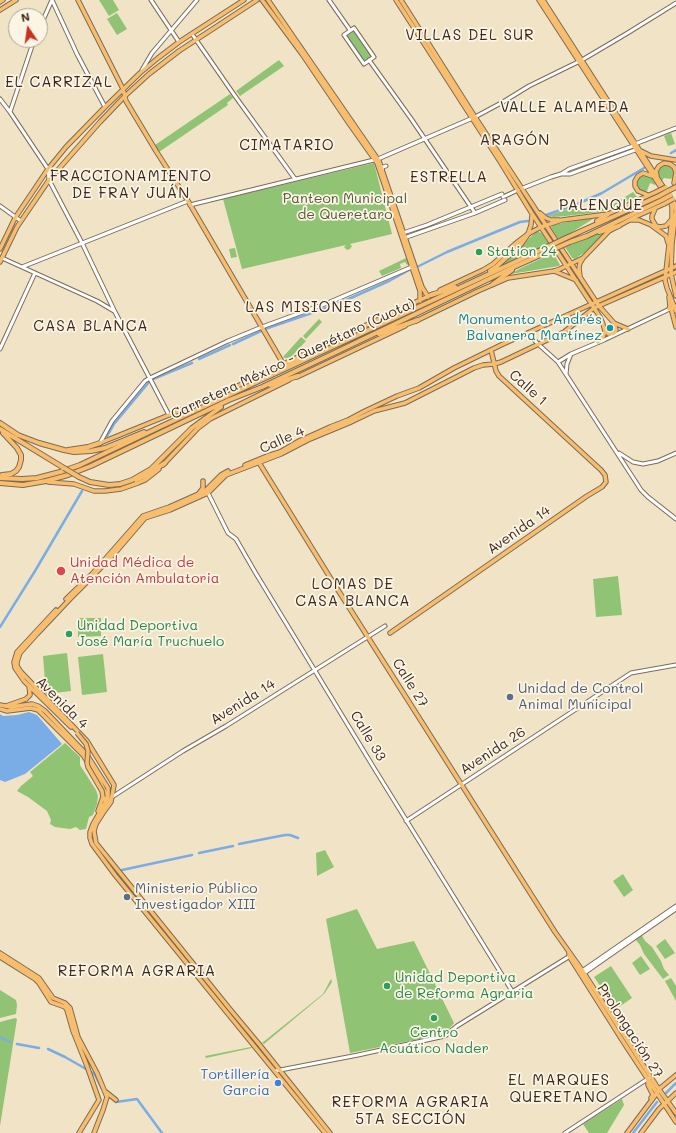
<!DOCTYPE html>
<html>
<head>
<meta charset="utf-8">
<style>
	body { margin:0 }
	#map { position:relative; width:676px; height:1133px; overflow:hidden; background:#f1e4c6; font-family:Mali,sans-serif }
	canvas { display:block }
	.north { position:absolute; left:8px; top:8px; width:40px; height:40px; box-sizing:border-box; background:#fcf5e5; border:1px solid #afa495; border-radius:50%; rotate:347deg; font-size:11px; font-weight:700; line-height:16px; text-align:center; color:#3b2a1e }
	.north::after { content:''; display:block; margin:auto; width:14px; height:18px; background:#c8321e; clip-path:polygon(50% 0,100% 100%,50% 72%,0 100%) }
</style>
</head>
<body>
<div id="map">
<canvas width="676" height="1133"></canvas>
<div class="north">N</div>
</div>
<script>
const ctx = document.querySelector('canvas').getContext('2d');
ctx.lineJoin = 'round';
function paint(path, color) { ctx.fillStyle = color; ctx.fill(path, 'evenodd'); }
const shape = rows => new Path2D(rows.map(r => 'M' + r).join(''));
function stroke(path, color, width, dash) { ctx.strokeStyle = color; ctx.lineWidth = width; ctx.lineCap = dash ? 'butt' : 'round'; ctx.setLineDash(dash || []); ctx.stroke(path); }
function write(font, color, halo, rows, align = 'center') {
  ctx.font = font + ' Mali,sans-serif'; ctx.lineWidth = 3.5; ctx.setLineDash([]); ctx.textBaseline = 'middle'; ctx.strokeStyle = halo; ctx.fillStyle = color; for (const [text, x, y, turn = 0] of rows) {
    ctx.save(); ctx.translate(x, y); ctx.rotate((+turn || 0) * Math.PI / 180); ctx.textAlign = isNaN(turn) ? turn : align; if (halo) ctx.strokeText(text, 0, 0); ctx.fillText(text, 0, 0); ctx.restore();
  }
}
const green = shape([
	[99,0,113,0,119,10,109,16],
	[117,13,127,29,117,35,107,19],
	[354,30,373,56,364,62,346,36],
	[279,60,284,66,240,96,236,91],
	[230,94,233,98,227,103,228,105,159,152,155,145],
	[671,133,675,144,668,146,664,136],
	[374,163,392,234,350,244,352,246,350,249,347,250,344,247,346,245,242,269,223,199],
	[664,165,667,165,672,167,674,170,674,175,671,179,664,178,661,182,658,173,660,168],
	[640,174,653,176,657,183,655,185,650,183,647,191,643,193,638,191,635,181],
	[633,192,637,197,600,212,566,216,554,217,547,216,575,207,577,210,591,208,593,210,612,205],
	[596,217,569,234,558,239,551,228,552,225],
	[536,232,539,232,542,233,549,244,498,267],
	[606,232,585,252,575,259,572,258,565,247,586,237],
	[235,248,237,257,231,258,229,249],
	[553,253,559,263,560,265,559,266,511,274,519,269],
	[406,258,409,264,407,265,405,262,400,264,401,268,382,276,379,271],
	[319,319,322,322,306,339,303,336],
	[301,337,306,341,290,358,285,358,283,357],
	[618,576,622,615,596,617,593,579],
	[78,618,101,618,101,636,78,637],
	[67,653,71,691,46,694,43,656],
	[103,654,107,692,82,695,78,657],
	[65,743,80,757,80,765,96,790,98,796,97,804,93,815,89,817,86,829,80,830,76,827,70,829,55,827,50,824,51,820,47,811,28,797,17,791,21,786,33,776,30,772],
	[325,850,334,867,317,876,316,853],
	[623,874,633,890,624,897,613,881],
	[357,909,377,949,414,941,454,1023,447,1031,434,1036,350,1053,326,919],
	[641,934,645,941,652,947,661,961,664,969,669,975,663,979,644,954,640,945,635,939],
	[665,939,675,953,665,959,656,946],
	[641,956,650,969,640,975,632,963],
	[611,966,632,998,616,1009,594,977],
	[671,978,676,986,676,1001,665,981],
	[331,979,332,982,324,994,264,1044,262,1043,323,994],
	[0,990,16,1000,17,1005,16,1014,0,1018],
	[15,1018,17,1019,0,1126,0,1022],
	[251,1047,252,1048,206,1058,205,1056],
	[622,1099,624,1105,607,1133,589,1133,583,1124]
]);
const water = shape([
	[29,712,37,715,62,744,25,774,5,782,0,780,0,714,3,716,17,715]
]);
const canal = shape([
	[671,153,676,150],
	[546,215,575,205,602,193,644,168],
	[417,267,447,252,520,222,528,221],
	[265,329,335,305,389,281,411,269],
	[233,344,261,331],
	[199,359,230,345],
	[153,379,192,363],
	[107,436,114,424,149,382],
	[0,627,35,571,82,491],
	[239,844,285,835,290,835,298,838],
	[199,853,233,846],
	[122,870,192,855],
	[0,1037,10,1042],
	[17,1044,39,1048],
	[48,1049,65,1057,86,1069],
	[90,1071,95,1075,102,1089],
	[666,1093,676,1083],
	[116,1102,137,1099,162,1133],
	[633,1133,657,1102]
]);
const majorTunnel = shape([
	[352,335,356,345]
]);
const minor = shape([
	[52,0,77,54,105,107],
	[151,0,179,42],
	[329,0,350,30],
	[40,27,52,0],
	[354,28,374,57,364,64,344,35,354,28],
	[192,34,235,96,295,179],
	[369,60,412,120,475,213],
	[142,70,152,53,197,0],
	[0,99,10,112,48,169,49,180,82,243,115,312,169,415],
	[10,112,34,40],
	[635,144,676,128],
	[382,169,383,167,386,166],
	[561,174,569,169,633,146],
	[523,188,551,177,561,174,570,174,635,150],
	[503,197,518,190],
	[190,205,378,159,475,117,503,102,529,86,582,60,626,34,676,3],
	[0,206,21,221],
	[403,233,427,225,502,194],
	[404,238,475,213,505,200],
	[2,258,97,301,114,311],
	[22,267,188,201],
	[528,333,538,344,558,362,641,490,648,497,676,519],
	[0,349,35,273],
	[558,362,571,354,604,340,676,306],
	[566,374,567,364,571,354],
	[100,443,112,421,145,381,150,378,228,341,262,327,330,302,414,266],
	[619,453,633,462,643,464,658,461,676,453],
	[208,493,228,533,236,539,255,572,374,768,512,991],
	[112,797,183,751,226,726,385,626],
	[406,821,631,673,676,665],
	[582,971,676,906],
	[583,974,676,909],
	[275,1071,358,1055,445,1036,457,1026,570,956],
	[565,1133,649,1078]
]);
const major = shape([
	[78,0,123,89,126,101,156,151,188,201,281,360],
	[262,0,302,54,348,122,377,163,420,291,420,301],
	[268,0,379,161,422,287,428,297],
	[396,0,501,163,531,212,600,317,603,324,605,331,603,337,598,342],
	[401,0,475,117,599,306,614,323,628,329],
	[539,0,671,203,672,207,672,218,665,280,667,288,676,311],
	[543,0,658,179,676,206],
	[0,2,3,0],
	[0,10,16,0],
	[641,151,651,156,676,160],
	[657,176,656,171,659,166,664,163,670,164,674,167,676,172,674,183],
	[648,195,638,191,635,186,635,181,638,176,643,173,652,176],
	[675,204,676,211,672,244,671,274,676,296],
	[655,209,652,216,652,219,656,226,660,227,666,226,672,219],
	[540,213,546,218,551,220,559,220],
	[630,220,639,220,651,225,666,236,668,243],
	[528,234,531,225,532,215],
	[0,249,15,218,48,169,66,147,105,107,140,73,158,58,179,42,244,0],
	[0,262,17,227,49,180,100,122,125,96,149,74,179,51,257,0],
	[554,271,576,280],
	[580,276,579,268,580,263,583,258],
	[440,290,483,270,493,264,515,244,528,234,541,227,562,220,608,214,656,192],
	[669,297,670,306,669,309],
	[671,308,676,327],
	[567,315,571,326],
	[416,321,478,291,508,278,554,271,560,269,583,258,609,231,635,217,664,204],
	[605,331,609,334,614,333,616,330,614,323],
	[319,347,433,294],
	[297,377,405,326],
	[100,443,169,415,249,381,302,355],
	[258,461,331,579,555,932,582,970,656,1085,676,1113],
	[163,465,198,428,210,419,289,380],
	[245,465,267,456,280,452,299,441,330,427,348,420,365,411,397,396,419,388,454,368,501,345,676,266],
	[48,482,74,484,94,491,105,491,121,489,138,483,145,480,159,469],
	[199,493,203,488,203,481],
	[66,599,92,574,143,516,169,507,205,491,221,475,228,471],
	[56,610,17,652,14,662,15,668,24,681,71,727],
	[390,633,587,496,602,487,606,482,605,475,601,470,499,376,496,371,491,350],
	[0,705,10,707,32,704,38,706,45,711,87,755,108,788,108,801,103,813,96,824,94,831,96,843,229,1008,259,1044,330,1133],
	[6,706,26,699,30,695,29,686],
	[0,709,7,711,31,708,38,710,83,755,99,780,104,790,106,797,105,803,93,824,90,832,90,838,92,844,115,875,325,1133],
	[98,811,103,797],
	[103,813,111,802,114,785,111,780,87,741,21,672,17,666,17,662,20,653,37,634,70,599,89,580,115,553,145,518,170,510,208,493,226,475,281,454,308,440,349,423,374,411,405,403,474,368,483,365,494,364,501,362,564,332,594,308,676,272],
	[569,952,569,956,624,1043,676,1122],
	[0,953,39,978,53,998,65,1003,70,1008,78,1037,97,1073,107,1097,103,1110,94,1133],
	[0,957,35,979,39,983,51,1002,65,1007,67,1010,73,1031,87,1066,99,1100,79,1133],
	[648,1080,648,1085,653,1095,651,1098],
	[106,1092,116,1100],
	[627,1133,657,1093,659,1089,676,1075],
	[641,1133,659,1109,676,1093]
]);
const highway = shape([
	[668,191,676,187],
	[597,221,608,214],
	[599,232,619,226],
	[566,238,659,196],
	[570,242,587,236,662,200],
	[490,271,496,267,521,244,528,234],
	[493,284,512,270],
	[431,295,455,287],
	[379,334,418,320],
	[280,369,321,346],
	[270,385,298,376],
	[0,423,18,435,39,443,64,450,74,452,91,451,105,448,144,432],
	[0,429,64,468],
	[68,450,88,447,100,443],
	[2,475,11,474,16,471,19,467,21,460,21,455,17,448,3,433],
	[79,477,90,482,109,485,120,484,132,480,151,469,192,428,221,407],
	[0,478,22,479,37,478,60,472,80,465,162,426,543,249],
	[136,480,143,477,165,463],
	[0,483,23,485,46,481,68,475,91,466,229,400,262,387,332,354,516,266,545,253]
]);
const majorBridge = shape([
	[656,192,666,187],
	[664,204,673,199],
	[77,733,86,744,88,751,87,763,88,767,102,791,103,797]
]);
const highwayBridge = shape([
	[659,196,668,191],
	[662,200,671,195],
	[543,249,566,238],
	[545,253,570,242],
	[64,468,79,477]
]);
const markers = [
	[479,252,4,"#2e9e5b"],
	[610,328,4,"#0f9aa8"],
	[61,571,5,"#e0444e"],
	[69,634,4,"#2e9e5b"],
	[510,697,4,"#5c6f8a"],
	[127,897,4,"#5c6f8a"],
	[387,986,4,"#2e9e5b"],
	[434,1018,4,"#2e9e5b"],
	[278,1083,4,"#3f7fe0"]
];
const parkNames = [
	["Panteon Municipal",345,199],
	["de Queretaro",345,215]
];
const leisureNames = [
	["Station 24",487,252],
	["Unidad Deportiva",77,626],
	["José María Truchuelo",77,642],
	["Unidad Deportiva",395,978],
	["de Reforma Agraria",395,994],
	["Centro",434,1033,"center"],
	["Acuático Nader",434,1049,"center"]
];
const cultureNames = [
	["Monumento a Andrés",602,320],
	["Balvanera Martínez",602,336]
];
const streetNames = [
	["Carretera México - Querétaro (Cuota)",293,359,-25],
	["Calle 1",528,388,42],
	["Calle 4",282,440,-24],
	["Avenida 14",519,530,-35],
	["Calle 27",410,683,58],
	["Avenida 14",243,702,-32],
	["Avenida 4",62,703,45],
	["Calle 33",368,736,59],
	["Avenida 26",493,751,-33],
	["Prolongación 27",630,1031,57]
];
const healthNames = [
	["Unidad Médica de",70,563],
	["Atención Ambulatoria",70,579]
];
const serviceNames = [
	["Unidad de Control",518,689],
	["Animal Municipal",518,705],
	["Ministerio Público",135,889],
	["Investigador XIII",135,905]
];
const shopNames = [
	["Tortillería",270,1075],
	["Garcia",270,1091]
];
const neighbourhoodNames = [
	["VILLAS DEL SUR",470,35],
	["EL CARRIZAL",59,82],
	["VALLE ALAMEDA",565,107],
	["ARAGÓN",515,140],
	["CIMATARIO",287,145],
	["FRACCIONAMIENTO",131,176],
	["DE FRAY JUÁN",131,193],
	["ESTRELLA",449,177],
	["PALENQUE",601,205],
	["LAS MISIONES",304,307],
	["CASA BLANCA",91,326],
	["LOMAS DE",353,584],
	["CASA BLANCA",353,601],
	["REFORMA AGRARIA",137,971],
	["EL MARQUES",559,1080],
	["QUERETANO",559,1097],
	["REFORMA AGRARIA",411,1102],
	["5TA SECCIÓN",411,1119]
];
paint(green, '#90c374');
paint(water, '#7aace6');
stroke(canal, '#7aace6', 2.5);
stroke(majorTunnel, '#cdbfa4', 3.5, [3.5, 2]);
stroke(minor, '#7b6b59', 5);
stroke(major, '#7b6b59', 5.5);
stroke(highway, '#7b6b59', 6);
stroke(minor, '#fff', 3);
stroke(major, '#f9be6d', 3.5);
stroke(highway, '#f9be6d', 4);
stroke(majorBridge, '#7b6b59', 5.5, []);
stroke(highwayBridge, '#7b6b59', 6, []);
stroke(majorBridge, '#f9be6d', 3.5);
stroke(highwayBridge, '#f9be6d', 4);
for (const [x, y, r, color] of markers) { const dot = new Path2D(); dot.arc(x, y, r, 0, 2 * Math.PI); ctx.fillStyle = color; ctx.fill(dot); stroke(dot, '#fcf5e5', 1.5); }
write('14px', '#545838', '#fcf5e5', parkNames);
write('14px', '#27864d', '#fcf5e5', leisureNames, 'left');
write('14px', '#0d838f', '#fcf5e5', cultureNames, 'right');
write('14px', '#3b2a1e', '#fcf5e5', streetNames);
write('14px', '#be3a42', '#fcf5e5', healthNames, 'left');
write('14px', '#4e5e75', '#fcf5e5', serviceNames, 'left');
write('14px', '#366cbe', '#fcf5e5', shopNames, 'right');
ctx.letterSpacing = '1px';
write('15px', '#3b2a1e', '#fcf5e5', neighbourhoodNames);
ctx.letterSpacing = '0px';
</script>
</body>
</html>
